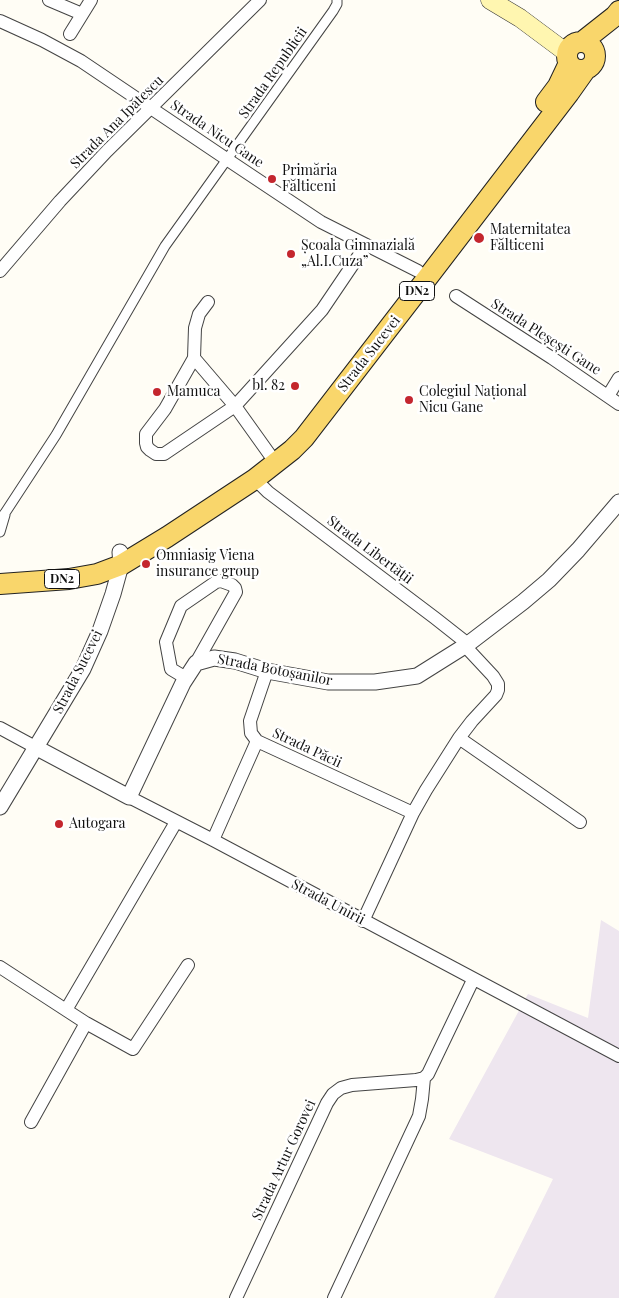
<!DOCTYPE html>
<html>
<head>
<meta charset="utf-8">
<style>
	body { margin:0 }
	canvas { display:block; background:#fffdf5 }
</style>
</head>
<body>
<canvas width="619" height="1298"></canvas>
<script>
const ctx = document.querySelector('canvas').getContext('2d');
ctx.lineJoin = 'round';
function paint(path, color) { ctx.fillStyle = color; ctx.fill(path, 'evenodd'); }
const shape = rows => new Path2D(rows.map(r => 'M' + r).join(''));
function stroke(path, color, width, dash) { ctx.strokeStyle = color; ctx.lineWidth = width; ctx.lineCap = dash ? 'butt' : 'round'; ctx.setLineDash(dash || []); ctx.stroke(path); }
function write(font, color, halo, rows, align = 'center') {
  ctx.font = font + ' "Playfair Display",serif'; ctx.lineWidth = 5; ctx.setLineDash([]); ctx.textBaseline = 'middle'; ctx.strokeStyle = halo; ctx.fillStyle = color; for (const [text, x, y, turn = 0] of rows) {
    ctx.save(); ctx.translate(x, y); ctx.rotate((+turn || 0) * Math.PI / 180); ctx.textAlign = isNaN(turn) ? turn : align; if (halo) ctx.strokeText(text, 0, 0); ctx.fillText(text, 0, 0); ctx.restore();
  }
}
const industrial = shape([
	[601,920,619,931,619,1298,494,1298,553,1179,449,1139,528,994,588,1018]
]);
const pedestrian = shape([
	[0,519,5,513,56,435,165,246,333,11,337,4,337,0],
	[0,532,5,515]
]);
const minor = shape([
	[49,0,82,14],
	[0,21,42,40,81,61,228,160,321,222,418,271],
	[70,34,91,0],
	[0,271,60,201,107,151,260,0],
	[456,296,552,358,619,404],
	[208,302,199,314,195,328,194,358,165,409,146,434,146,443,147,447,150,450,156,454,164,454,235,406,322,310,366,245],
	[194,358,235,406,270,455],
	[608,396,619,378],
	[255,479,268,492,435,618,468,644],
	[267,671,250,721,251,733,257,741,413,813],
	[186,678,171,669,166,642,181,606,216,582,221,581,232,585,235,588,236,592,196,663],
	[0,728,37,748],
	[459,738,580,822],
	[129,797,213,840,619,1056],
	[213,840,257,741],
	[363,921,413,813,426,790,459,738,472,721,496,695,498,690,498,684,493,676,465,646],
	[0,967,86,1023,133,1049,188,965],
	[66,1010,176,822],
	[31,1122,86,1023],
	[236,1298,327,1103,333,1094,341,1088,352,1085,416,1080,424,1078,428,1074,473,980],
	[334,1298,419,1116,422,1099,424,1078]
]);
const tertiary = shape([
	[37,748,129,797,183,683,196,663,214,658,235,661,267,671,328,682,375,682,417,676,468,644,523,602,549,580,578,550,619,502],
	[0,807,83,669,100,631,113,594,121,565,120,552]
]);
const secondary = shape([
	[490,0,520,18,567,53]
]);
const primary = shape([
	[582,42,615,16,619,11],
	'567 56a14 14 0 1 1 28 0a14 14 0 1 1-28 0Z',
	[546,102,558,86,569,63],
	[0,584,69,579,97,574,121,565,167,537,255,479,292,450,304,438,428,277,569,93,586,69]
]);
const markers = [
	[272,179,5,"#c4262e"],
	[479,238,6,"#c4262e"],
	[291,254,5,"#c4262e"],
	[295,386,5,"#c4262e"],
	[157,392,5,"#c4262e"],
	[409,400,5,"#c4262e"],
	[146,564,5,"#c4262e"],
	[59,824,5,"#c4262e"]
];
const shields = [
	[417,291,35],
	[62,579,35]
];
const shieldNames = [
	["DN2",417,291],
	["DN2",62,579]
];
const streetNames = [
	["Strada Republicii",273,73,-55],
	["Strada Ana Ipătescu",117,122,-45],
	["Strada Nicu Gane",217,134,34],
	["Strada Pleșești Gane",546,337,33],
	["Strada Sucevei",369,354,-52],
	["Strada Libertății",370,550,37],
	["Strada Botoșanilor",275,670,11],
	["Strada Sucevei",78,672,-63],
	["Strada Păcii",307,748,25],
	["Strada Unirii",328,902,28],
	["Strada Artur Gorovei",284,1160,-65]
];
const poiNames = [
	["Primăria",282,171],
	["Fălticeni",282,187],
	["Maternitatea",490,230],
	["Fălticeni",490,246],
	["Școala Gimnazială",301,246],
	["„Al.I.Cuza”",301,262],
	["bl. 82",285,386,"right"],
	["Mamuca",167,392],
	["Colegiul Național",419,392],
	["Nicu Gane",419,408],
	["Omniasig Viena",156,556],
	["insurance group",156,572],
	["Autogara",69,824]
];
paint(industrial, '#eee6ef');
stroke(pedestrian, '#444', 11);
stroke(minor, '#444', 14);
stroke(tertiary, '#444', 17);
stroke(secondary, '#333', 19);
stroke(primary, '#222', 22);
stroke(pedestrian, '#fff', 9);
stroke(minor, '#fff', 12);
stroke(tertiary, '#fff', 15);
stroke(secondary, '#fff6b0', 18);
stroke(primary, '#f9d66b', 20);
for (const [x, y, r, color] of markers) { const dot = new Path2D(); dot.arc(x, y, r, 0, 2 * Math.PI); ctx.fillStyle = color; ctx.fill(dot); stroke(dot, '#fff', 2); }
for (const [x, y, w] of shields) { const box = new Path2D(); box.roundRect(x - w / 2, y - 9.5, w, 19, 4); ctx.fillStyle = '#fff'; ctx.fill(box); stroke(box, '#111', 1); }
write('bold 12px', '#111', null, shieldNames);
write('14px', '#111', '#fff', streetNames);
write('14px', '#111', '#fff', poiNames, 'left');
</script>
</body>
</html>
